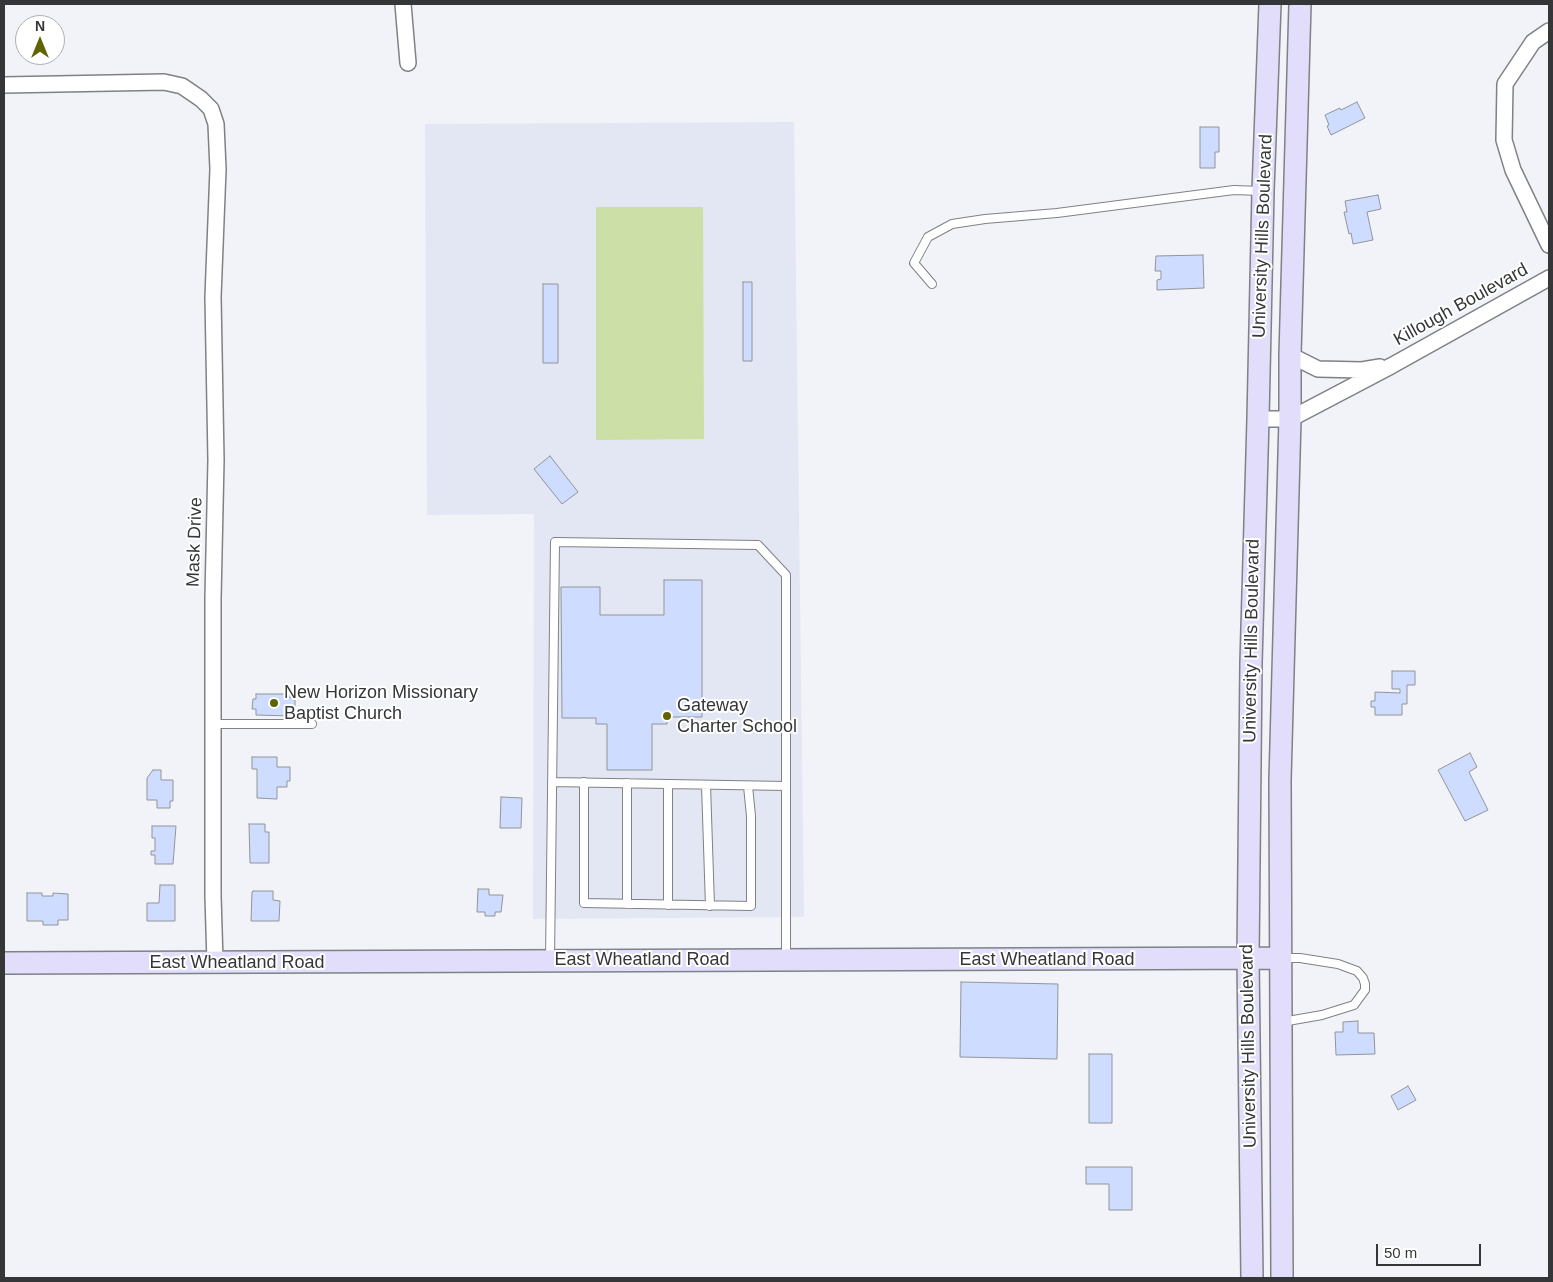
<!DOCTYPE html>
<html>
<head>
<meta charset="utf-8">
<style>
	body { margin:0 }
	#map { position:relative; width:1553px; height:1282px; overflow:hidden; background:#f1f3f8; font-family:Helvetica,sans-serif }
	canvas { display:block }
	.frame { position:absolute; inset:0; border:5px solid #353638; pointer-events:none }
	.north { position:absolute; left:15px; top:15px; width:50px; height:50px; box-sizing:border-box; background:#fff; border:1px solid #aeafaf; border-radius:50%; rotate:0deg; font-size:14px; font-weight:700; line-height:20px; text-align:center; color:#353638 }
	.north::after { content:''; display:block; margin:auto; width:18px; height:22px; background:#606400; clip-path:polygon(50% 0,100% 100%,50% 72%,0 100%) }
	.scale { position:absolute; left:1376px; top:1244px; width:105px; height:22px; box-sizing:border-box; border:2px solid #353638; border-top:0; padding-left:6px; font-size:15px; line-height:18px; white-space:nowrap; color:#353638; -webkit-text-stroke:4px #fff; paint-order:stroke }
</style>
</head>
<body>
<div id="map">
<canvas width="1553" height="1282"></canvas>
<div class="frame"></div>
<div class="north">N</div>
<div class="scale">50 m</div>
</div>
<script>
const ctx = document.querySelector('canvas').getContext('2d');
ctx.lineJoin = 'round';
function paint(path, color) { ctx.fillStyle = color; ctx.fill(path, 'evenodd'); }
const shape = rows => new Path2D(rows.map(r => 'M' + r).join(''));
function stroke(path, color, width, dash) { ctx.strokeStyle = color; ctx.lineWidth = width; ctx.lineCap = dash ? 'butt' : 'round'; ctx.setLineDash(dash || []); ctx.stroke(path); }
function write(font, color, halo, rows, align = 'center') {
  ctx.font = font + ' Helvetica,sans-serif'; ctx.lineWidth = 4; ctx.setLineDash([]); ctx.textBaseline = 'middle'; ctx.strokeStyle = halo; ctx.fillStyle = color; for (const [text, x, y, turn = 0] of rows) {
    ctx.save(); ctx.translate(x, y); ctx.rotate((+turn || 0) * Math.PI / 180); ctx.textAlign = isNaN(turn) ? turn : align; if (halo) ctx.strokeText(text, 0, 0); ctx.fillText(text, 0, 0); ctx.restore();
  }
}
const built = shape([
	[794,122,804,917,533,919,534,514,427,515,425,124]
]);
const green = shape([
	[596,207,703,207,704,439,596,440]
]);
const building = shape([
	[1357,102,1365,118,1331,135,1327,126,1329,125,1325,115,1340,108,1341,110,1357,102],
	[1200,127,1219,127,1219,152,1215,152,1215,168,1200,168,1200,127],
	[1378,195,1381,209,1367,212,1373,240,1353,244,1351,233,1349,234,1344,212,1347,212,1345,201,1378,195],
	[1203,255,1204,288,1157,290,1157,280,1161,279,1161,271,1155,271,1156,256,1203,255],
	[743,282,752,282,752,361,743,361,743,282],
	[543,284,558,284,558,363,543,363,543,284],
	[550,456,578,492,562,504,534,469,550,456],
	[664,580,702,580,702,717,667,717,667,724,652,724,652,770,607,770,607,724,596,724,596,718,562,718,561,587,600,587,600,615,664,615,664,580],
	[1392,671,1415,671,1415,685,1407,685,1407,704,1402,704,1402,715,1375,715,1375,707,1371,707,1371,701,1375,701,1375,692,1400,693,1400,689,1392,689,1392,671],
	[256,694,290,694,290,698,295,698,295,707,290,707,290,716,256,715,256,709,252,709,253,699,256,699,256,694],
	[1470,753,1477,767,1469,772,1488,810,1465,821,1438,770,1470,753],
	[252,757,277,757,277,767,290,767,290,781,287,781,287,787,277,787,277,799,257,798,257,769,252,769,252,757],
	[153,770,161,770,161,780,173,780,173,801,170,801,170,808,157,808,157,800,147,800,147,778,153,770],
	[501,797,522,798,521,828,500,828,501,797],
	[249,824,265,824,265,832,269,832,269,863,250,863,249,824],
	[152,826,176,826,173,864,155,864,155,855,151,855,151,851,155,851,155,838,152,838,152,826],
	[160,885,175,885,175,921,147,921,147,903,159,903,160,885],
	[478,889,489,889,489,895,503,895,501,912,495,912,495,916,485,916,485,912,477,912,478,889],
	[253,891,273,891,273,900,280,901,279,921,251,921,252,892,253,891],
	[27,893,42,893,42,896,53,896,53,893,68,894,68,920,58,920,58,925,43,925,43,921,27,921,27,893],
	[961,982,1058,984,1057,1059,960,1057,961,982],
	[1358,1021,1358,1033,1374,1033,1375,1054,1336,1055,1335,1032,1343,1032,1343,1022,1358,1021],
	[1089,1054,1112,1054,1112,1123,1089,1123,1089,1054],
	[1408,1086,1416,1100,1398,1110,1391,1096,1408,1086],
	[1086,1167,1132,1167,1132,1210,1109,1210,1109,1184,1086,1184,1086,1167]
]);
const lane = shape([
	[932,284,914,263,928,237,952,224,985,219,1057,213,1234,190,1261,191],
	[213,724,312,724],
	[552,782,786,786],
	[584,782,584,903,751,906,751,816,748,786],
	[627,783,627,904],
	[668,784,668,905],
	[706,785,710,906],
	[1282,958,1300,958,1338,964,1357,971,1363,978,1365,984,1365,990,1354,1005,1322,1015,1282,1022],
	[550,960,555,542,758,545,786,575,786,959]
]);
const street = shape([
	[403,4,408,63],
	[1549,31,1533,42,1505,84,1504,140,1513,170,1549,245],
	[4,85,164,82,182,86,201,99,211,109,216,124,218,169,213,297,216,460,213,598,213,896,215,962],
	[1290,355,1318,369,1362,370,1380,367],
	[1258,419,1290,419,1391,366,1549,278]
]);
const secondary = shape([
	[4,963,1280,958],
	[1252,1278,1248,959,1251,663,1258,419,1263,191,1270,4],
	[1282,1278,1280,780,1290,419,1290,355,1300,4]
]);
const markers = [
	[274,703,5,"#606400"],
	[667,716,5,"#606400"]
];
const streetNames = [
	["University Hills Boulevard",1263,236,-88],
	["Killough Boulevard",1461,305,-29],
	["Mask Drive",195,542,-88],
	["University Hills Boulevard",1252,641,-89],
	["East Wheatland Road",642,960],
	["East Wheatland Road",1047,960],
	["East Wheatland Road",237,963],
	["University Hills Boulevard",1249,1046,-91]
];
const poiNames = [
	["New Horizon Missionary",284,693],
	["Baptist Church",284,714],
	["Gateway",677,706],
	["Charter School",677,727]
];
paint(built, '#e2e7f3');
paint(green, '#cbdfa7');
paint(building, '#cedcff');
stroke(building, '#929499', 1);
stroke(lane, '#7f8185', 10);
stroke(street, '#7f8185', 18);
stroke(secondary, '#7f8185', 24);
stroke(lane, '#fff', 8);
stroke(street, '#fff', 15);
stroke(secondary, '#e1ddfb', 21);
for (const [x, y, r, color] of markers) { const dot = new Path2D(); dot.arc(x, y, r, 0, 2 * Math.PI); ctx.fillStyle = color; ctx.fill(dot); stroke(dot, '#fff', 2); }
write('18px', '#353638', '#fff', streetNames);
write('18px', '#353638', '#fff', poiNames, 'left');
</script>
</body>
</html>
